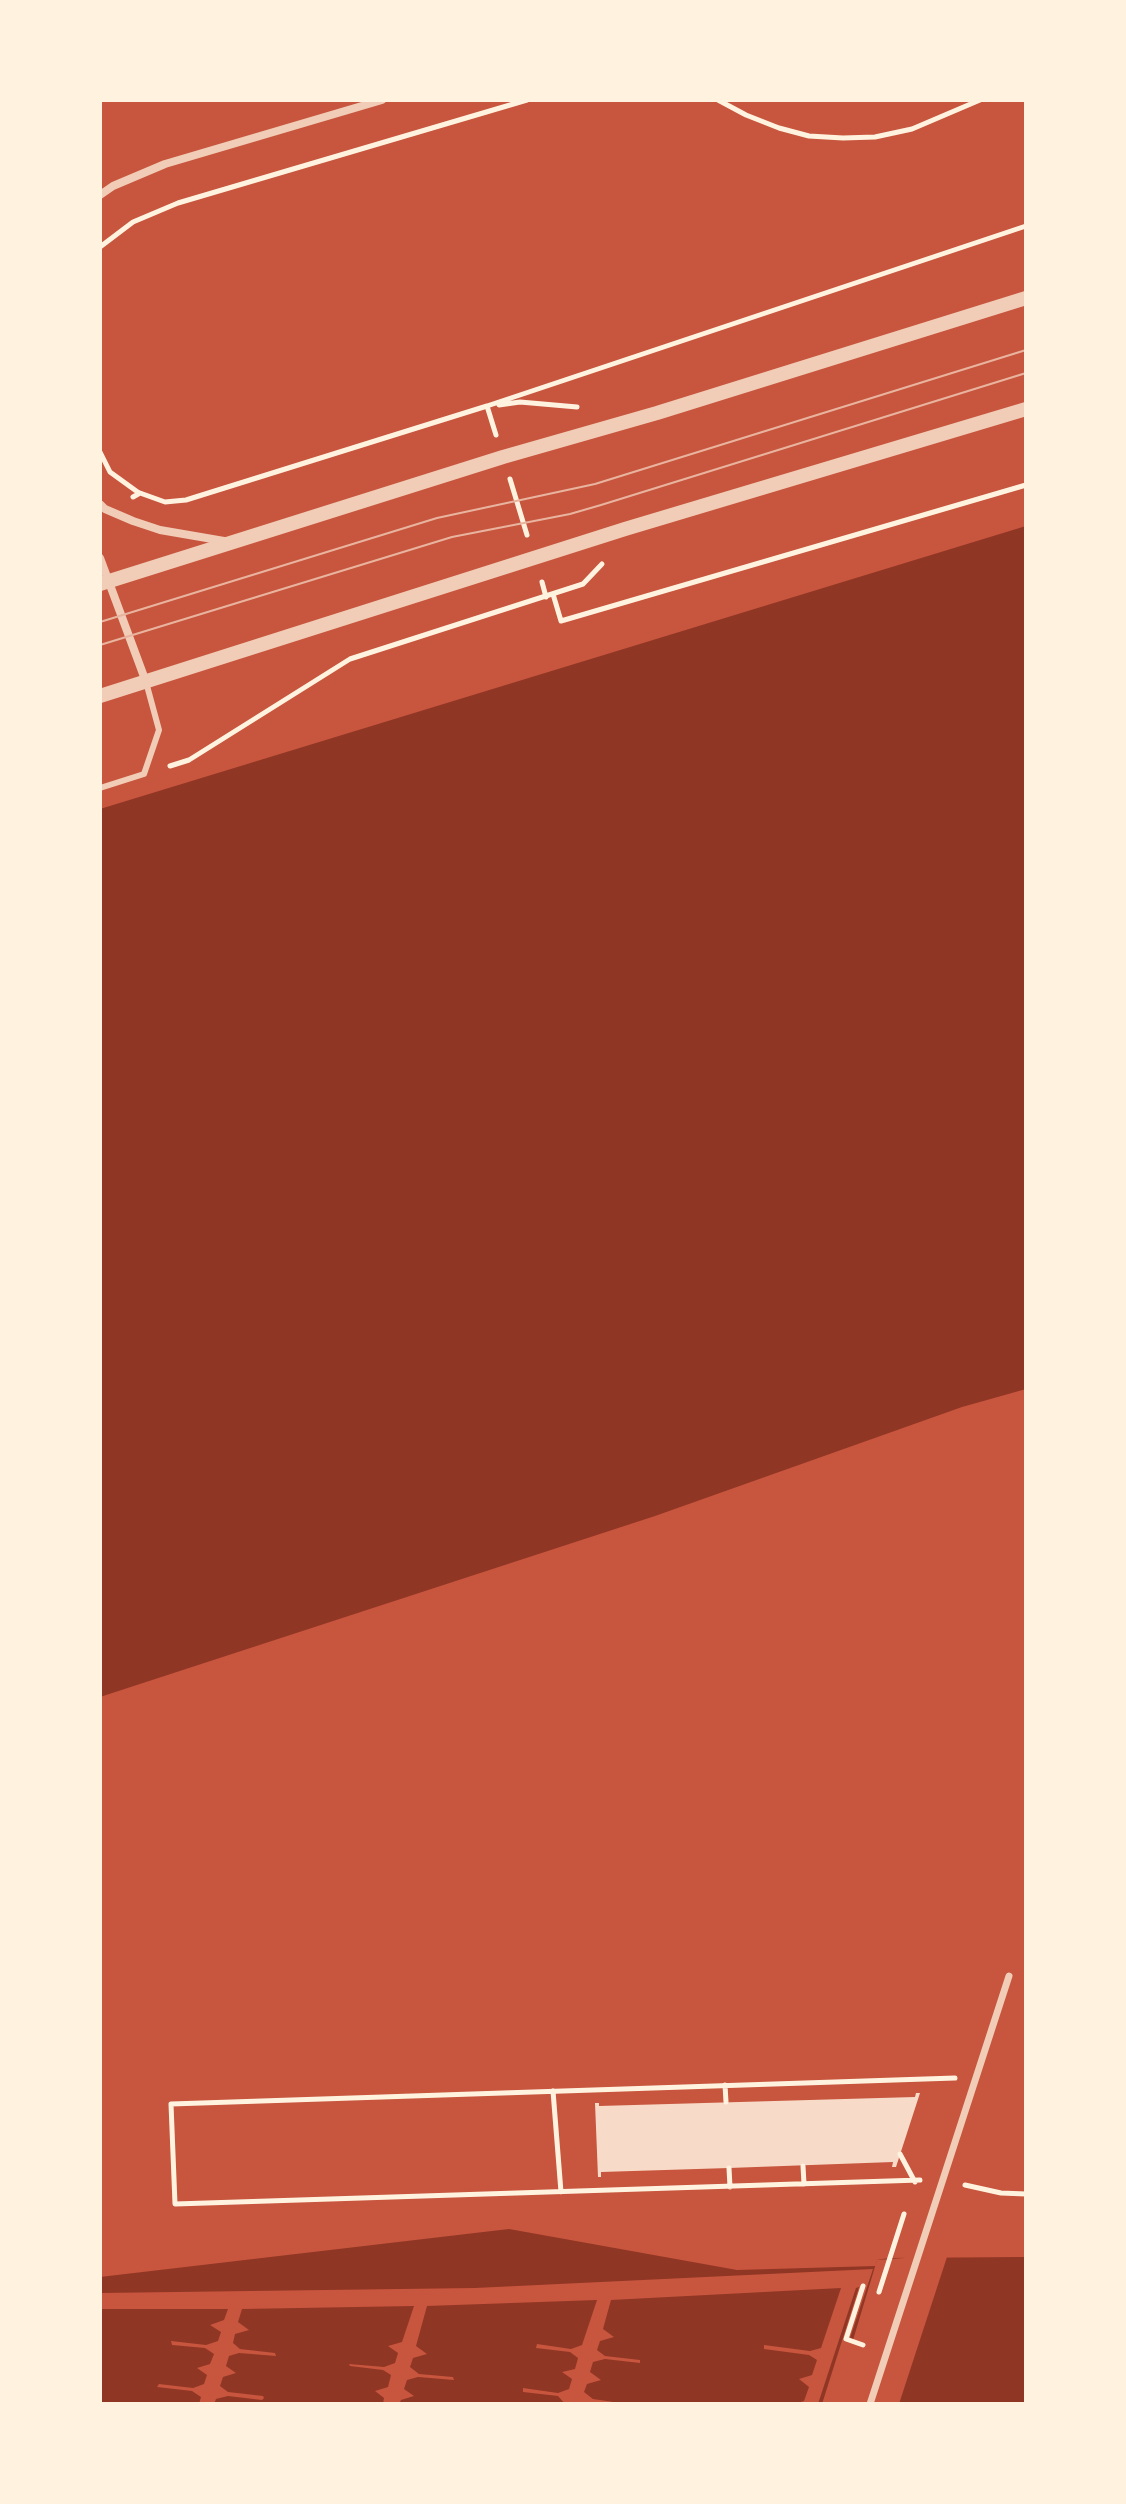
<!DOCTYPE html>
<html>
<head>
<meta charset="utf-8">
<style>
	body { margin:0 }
	#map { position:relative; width:1126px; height:2504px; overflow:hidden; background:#c8553d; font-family:"PT Sans Narrow",sans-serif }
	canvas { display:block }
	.frame { position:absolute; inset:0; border:102px solid #fff3e0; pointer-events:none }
</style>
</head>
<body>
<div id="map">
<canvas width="1126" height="2504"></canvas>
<div class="frame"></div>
</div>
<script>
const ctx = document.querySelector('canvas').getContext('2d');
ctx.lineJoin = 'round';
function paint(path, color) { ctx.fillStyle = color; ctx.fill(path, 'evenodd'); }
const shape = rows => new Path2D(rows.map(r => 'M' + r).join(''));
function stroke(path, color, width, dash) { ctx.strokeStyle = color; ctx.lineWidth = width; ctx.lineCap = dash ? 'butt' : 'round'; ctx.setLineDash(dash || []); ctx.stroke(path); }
const water = shape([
	[1026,526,1026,1389,962,1407,655,1516,100,1697,100,809],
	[509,2229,737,2270,876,2266,877,2260,889,2258,1026,2257,1026,2404,100,2404,100,2277]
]);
const pier = shape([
	[932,2253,931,2257,947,2257,899,2404,822,2404,859,2287,856,2288,818,2404,794,2404,804,2401,809,2387,799,2379,812,2375,817,2360,809,2355,764,2349,764,2345,810,2351,821,2348,841,2288,611,2300,603,2329,614,2337,600,2341,597,2350,605,2356,640,2360,640,2363,605,2359,593,2362,590,2372,601,2380,587,2384,584,2392,593,2399,627,2404,565,2404,558,2396,523,2392,523,2388,558,2393,569,2389,572,2379,562,2372,575,2369,578,2358,570,2352,536,2348,537,2344,571,2349,582,2345,597,2300,427,2306,416,2346,427,2354,413,2358,410,2367,419,2374,453,2377,454,2380,418,2377,407,2380,404,2389,414,2396,401,2400,399,2404,383,2404,384,2398,375,2391,388,2387,391,2375,383,2370,350,2366,349,2364,384,2367,395,2363,398,2353,388,2346,402,2342,414,2306,242,2309,238,2322,249,2330,235,2334,233,2343,240,2349,275,2353,276,2356,239,2353,229,2356,226,2366,236,2373,223,2377,220,2386,228,2392,263,2396,264,2398,262,2400,228,2396,216,2399,214,2404,199,2404,201,2397,192,2391,157,2387,159,2384,193,2388,204,2384,207,2375,197,2368,210,2364,214,2354,205,2348,172,2345,171,2341,206,2345,218,2341,221,2332,210,2325,224,2320,228,2309,100,2309,100,2293,475,2288,873,2269,850,2338,853,2340,877,2260,904,2258,905,2254]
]);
const building = shape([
	[916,2093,920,2093,896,2167,892,2167,893,2162,729,2168,601,2172,601,2177,598,2177,595,2103,599,2103,599,2106,915,2097]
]);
const path = shape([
	[718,100,746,115,779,128,809,136,843,138,875,137,912,129,980,100],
	[100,247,133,222,178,203,527,100],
	[499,405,520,402,577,407],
	[487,406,1026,226],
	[100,452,110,472,139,493],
	[510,479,527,535],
	[133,497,140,493,165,502,186,500,487,406,496,435],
	[542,582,546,597],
	[553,594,561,621,1026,485],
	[170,766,189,760,350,659,583,584,602,564],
	[725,2085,726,2102],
	[553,2091,561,2192],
	[900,2154,915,2182],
	[803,2166,804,2184],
	[729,2168,730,2187],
	[920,2180,175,2204,171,2104,955,2078],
	[965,2185,1001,2193,1026,2194],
	[879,2292,904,2214],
	[863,2345,846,2339,863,2286]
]);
const service = shape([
	[100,788,144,774,159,730,146,682]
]);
const pedestrian = shape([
	[870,2404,1009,1976]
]);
const minor = shape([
	[100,195,113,186,165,164,382,100],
	[100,504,105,509,133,521,160,530,224,541],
	[100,558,146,682]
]);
const tertiary = shape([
	[100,584,503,457,657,413,1026,298],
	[100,696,625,529,1026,409]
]);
const tram = shape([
	[100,622,437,518,595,484,1026,350],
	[100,645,452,537,570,514,601,505,1026,373]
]);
paint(water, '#8f3625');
paint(pier, '#c8553d');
paint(building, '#f7dbc8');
stroke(path, '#fff3e0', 5);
stroke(service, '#f1ccb7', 6);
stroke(pedestrian, '#f1ccb7', 7);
stroke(minor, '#f1ccb7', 8);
stroke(tertiary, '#f1ccb7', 14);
stroke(tram, '#e9b49f', 2);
</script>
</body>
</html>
